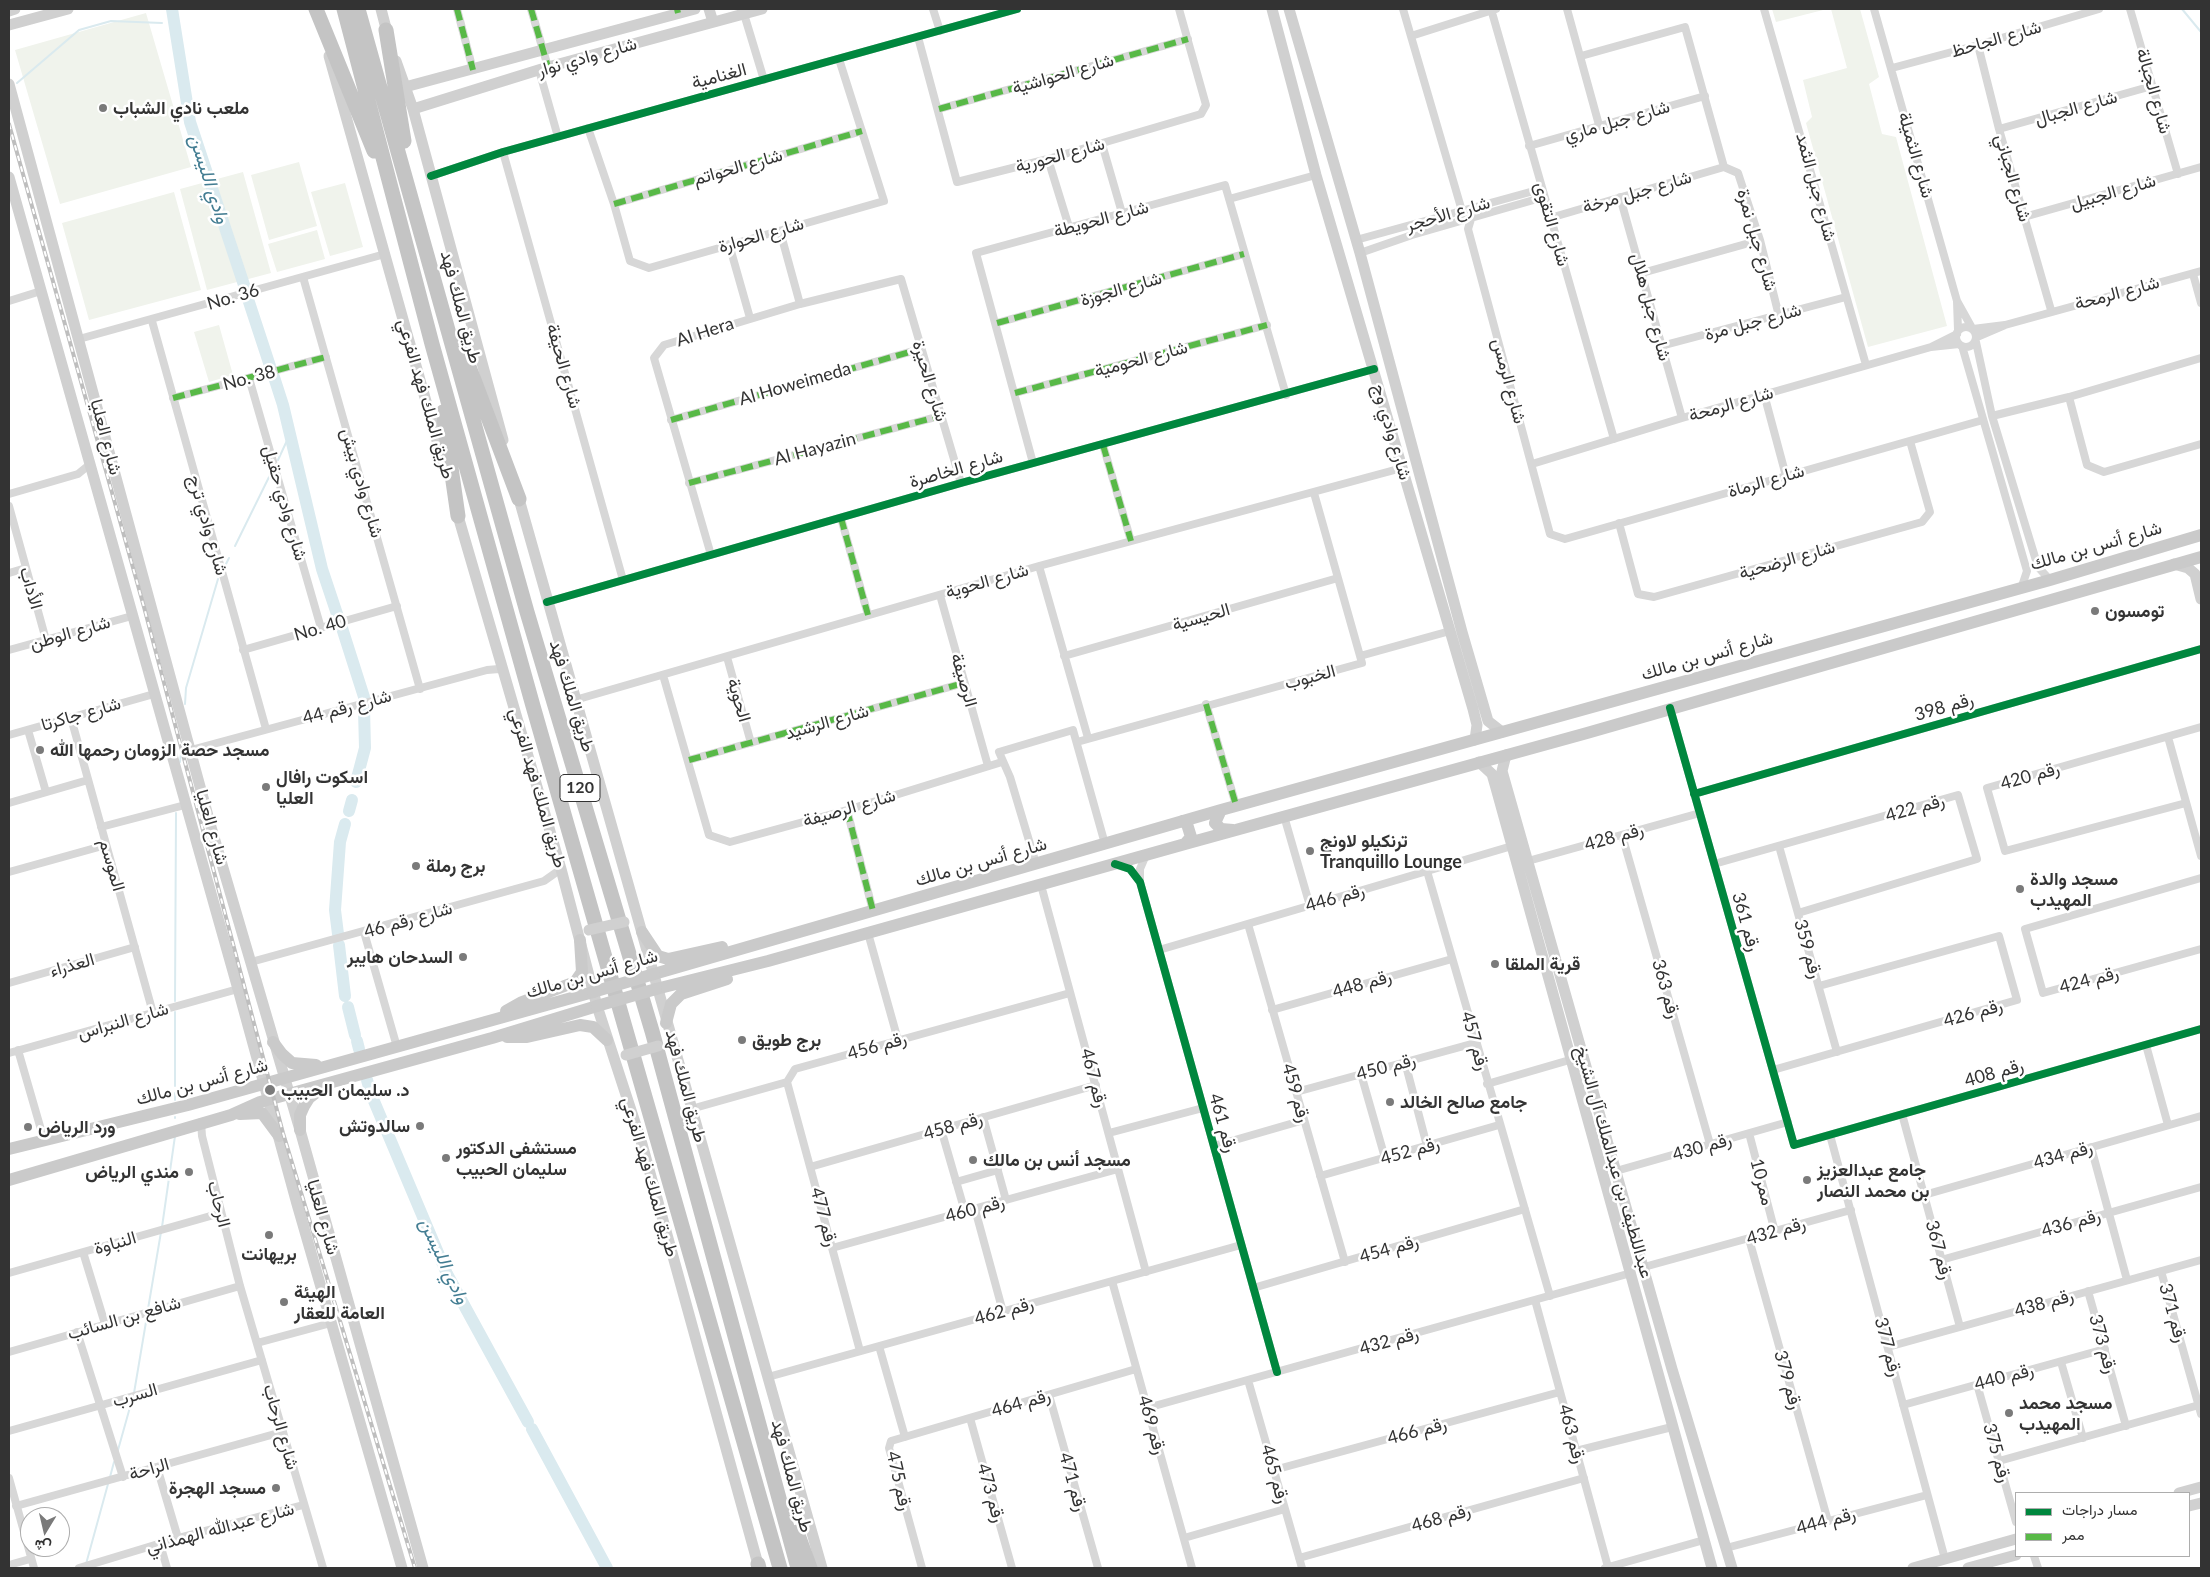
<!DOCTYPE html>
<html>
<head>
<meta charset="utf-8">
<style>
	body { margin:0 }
	#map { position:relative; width:2210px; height:1577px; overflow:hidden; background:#fff; font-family:Lato,Vazirmatn,sans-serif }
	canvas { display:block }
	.frame { position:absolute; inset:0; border:10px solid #333; pointer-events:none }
	.legend { position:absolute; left:2015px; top:1492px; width:175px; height:65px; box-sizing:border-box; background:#fff; border:1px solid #adadad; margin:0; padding:6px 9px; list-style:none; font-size:15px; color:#333 }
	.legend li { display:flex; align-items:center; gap:10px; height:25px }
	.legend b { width:25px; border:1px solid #adadad }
	.north { position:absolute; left:20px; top:1507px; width:50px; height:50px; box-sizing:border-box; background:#fff; border:1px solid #adadad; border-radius:50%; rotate:189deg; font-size:14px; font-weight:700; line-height:20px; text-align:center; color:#333 }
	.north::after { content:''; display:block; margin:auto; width:18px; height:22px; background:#7a7a7a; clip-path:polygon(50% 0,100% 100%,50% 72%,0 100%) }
</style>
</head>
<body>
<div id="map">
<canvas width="2210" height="1577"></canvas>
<div class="frame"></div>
<ul class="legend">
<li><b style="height:6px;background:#00873e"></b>مسار دراجات</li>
<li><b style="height:6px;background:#58b947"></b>ممر</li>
</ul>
<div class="north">ش</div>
</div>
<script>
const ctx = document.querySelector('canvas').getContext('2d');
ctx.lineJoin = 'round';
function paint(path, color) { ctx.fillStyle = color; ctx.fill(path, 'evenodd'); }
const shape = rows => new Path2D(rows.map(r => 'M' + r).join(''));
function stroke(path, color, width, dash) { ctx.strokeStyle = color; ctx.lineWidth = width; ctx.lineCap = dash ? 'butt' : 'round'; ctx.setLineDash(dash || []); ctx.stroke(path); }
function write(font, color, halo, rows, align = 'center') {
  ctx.font = font + ' Lato,Vazirmatn,sans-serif'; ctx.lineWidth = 5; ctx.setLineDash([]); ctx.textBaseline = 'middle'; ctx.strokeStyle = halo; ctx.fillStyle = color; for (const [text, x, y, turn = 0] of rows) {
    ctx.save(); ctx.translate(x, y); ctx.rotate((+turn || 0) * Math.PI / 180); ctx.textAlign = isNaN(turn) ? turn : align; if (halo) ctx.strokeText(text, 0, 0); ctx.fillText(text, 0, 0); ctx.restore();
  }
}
const green = shape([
	[1772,9,1827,9,1776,22],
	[1831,9,1860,9,1879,77,1869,84,1882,134,1896,137,1947,326,1868,347,1806,123,1812,117,1803,80,1847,68],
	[146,13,191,167,60,204,15,50],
	[299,162,317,226,269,240,251,175],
	[243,172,271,273,207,290,180,189],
	[345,183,363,247,330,256,311,192],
	[174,192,201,290,89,320,62,223],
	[317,230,325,259,277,272,268,244],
	[219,325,233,375,209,382,194,332]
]);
const stream = shape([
	[2182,9,2201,32],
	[17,83,79,30,111,21,162,23],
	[278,460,290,434],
	[235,546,271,473],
	[225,566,229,558],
	[185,704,186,688,218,579],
	[180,762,182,743],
	[175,1001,176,813],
	[175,1012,175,1086],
	[175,1093,175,1100],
	[175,1118,175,1117],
	[162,1227,175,1136],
	[148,1309,161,1232],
	[134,1393,147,1316],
	[118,1450,132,1400],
	[110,1477,114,1462],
	[86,1564,108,1484]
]);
const river = shape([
	[172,9,190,122,245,288],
	[248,299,270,366],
	[274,377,283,405,322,569,338,617],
	[342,628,364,697],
	[356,782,365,748,364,709],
	[349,811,352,800],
	[338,934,335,910,340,842,345,824],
	[339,945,345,996],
	[348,1007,355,1035],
	[357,1041,359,1049],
	[367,1080,369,1087],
	[371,1094,447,1274,528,1422],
	[532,1429,607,1568]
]);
const street = shape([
	[457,9,473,70],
	[531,9,548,67],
	[933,9,940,31],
	[1403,9,1462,211],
	[1491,9,1614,439],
	[1567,9,1599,125],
	[1764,9,1866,365],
	[1874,9,1957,301],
	[2130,9,2178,174],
	[744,14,764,80],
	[1411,36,1496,9],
	[918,37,957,182,1048,159,1201,114,1206,105,1179,9],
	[1978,45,1999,129,2051,310],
	[1581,56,1685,27,1724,167,1738,173,1760,240,1779,316],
	[1892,68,1978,45,2099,9],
	[539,70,558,137],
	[939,109,1188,39],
	[588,128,614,204,630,261,649,268,884,201,839,59],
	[1999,129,2152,86],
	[1102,144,1122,213],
	[1529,146,1705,96],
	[503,152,623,580],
	[1048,159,1069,227],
	[431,176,503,152,1017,9],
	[1620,197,1682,418],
	[1229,199,1316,175],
	[614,204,862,131],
	[2024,217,2201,167],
	[1550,218,1724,167],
	[1471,219,1468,229,1550,534,1565,539,1983,420],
	[780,231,800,304],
	[1356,240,1541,189],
	[729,244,750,318],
	[1360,253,1412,235,1544,197],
	[1642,273,1760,240],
	[2193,274,2201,303],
	[303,277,420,689],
	[9,301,41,291],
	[152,321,266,729],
	[997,323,1244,254],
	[2005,325,2201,271],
	'1956 337a10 10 0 1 1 20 0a10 10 0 1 1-20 0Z',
	[1973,329,2005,325,1977,337],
	[1958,330,1957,301,1972,328],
	[1957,334,1931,347,1959,344],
	[79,339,385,254],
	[1976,342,1992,416,2038,567,2050,580],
	[1661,346,1846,297],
	[1962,346,2027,571,2022,586],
	[249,378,321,628],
	[1015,393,1267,325],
	[1764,394,1786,476],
	[2069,397,2087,465,2104,472,2201,444],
	[173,398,326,357],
	[1992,416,2069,397,2201,358],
	[671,420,920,349],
	[1103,445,1131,541],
	[1033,463,976,253,1225,185,1286,395],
	[1532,464,1682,418,1931,347],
	[689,483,940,416],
	[9,494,78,474,89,465],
	[9,506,46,640],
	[841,518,868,615],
	[1619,523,1638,594,1654,597,1922,522,1930,512,1910,441],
	[711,555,654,358,664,345,800,304,901,279,961,483],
	[1039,566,1088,738],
	[9,573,26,568],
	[940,595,988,766],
	[547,602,961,483,1374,369],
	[9,650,132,616],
	[243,650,397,606],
	[1064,656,1338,578],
	[1360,656,1450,631],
	[727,657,751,743],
	[663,675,709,835,730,842,847,810,1002,762],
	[575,700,1039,566,1402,468],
	[1206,704,1236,805],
	[1670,708,1794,1145,2201,1029],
	[71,718,153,1013],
	[28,730,46,792],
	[9,735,154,694],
	[2168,737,2201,856],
	[1077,742,1362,663,1314,493],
	[191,750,487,670,499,669,504,671],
	[689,760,964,683],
	[1694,794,2201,649],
	[9,803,88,780],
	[2186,803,2005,851,1987,788,2201,727],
	[847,810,873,911],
	[1284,816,1310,906],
	[101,827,185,805],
	[1622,835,1710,1144],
	[1779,846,1837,1052],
	[1528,861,1700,813],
	[1036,864,1010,777,999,752,1073,730,1105,844],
	[1714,864,1958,795,1977,859,1798,913],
	[1117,865,1130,869,1140,882,1277,1372],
	[1427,871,1550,1296],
	[9,872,106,845],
	[2201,878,2025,929,2043,993,2201,949],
	[1140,882,1140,869,1146,855],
	[1041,885,1146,1272],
	[1248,924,1345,1262],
	[364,932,397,1047],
	[868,933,898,1040],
	[1159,950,1512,846],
	[251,962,544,881,561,869],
	[9,983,135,947],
	[1272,1010,1452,959],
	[2146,1045,2168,1125],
	[18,1050,44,1140],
	[9,1053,238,989],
	[1405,1062,1427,1146],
	[1773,1070,2017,1000,1999,936,1819,986],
	[1361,1074,1385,1158],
	[787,1082,860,1351],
	[1487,1084,1573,1059],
	[1296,1092,1475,1043],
	[691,1109,787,1082,795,1069,1070,993],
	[1902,1114,1960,1327],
	[983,1117,1006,1200],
	[201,1122,202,1136,240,1286,323,1568],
	[941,1129,965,1212],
	[1109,1133,1203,1108],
	[1749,1133,1775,1232],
	[1830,1135,1945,1559],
	[1214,1146,1304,1120],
	[2091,1147,2127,1280],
	[810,1167,1096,1085],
	[1616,1171,1788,1122],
	[1320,1176,1499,1125],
	[956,1182,998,1170],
	[1924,1195,2201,1116],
	[975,1209,1003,1312],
	[1749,1239,1828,1521],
	[832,1248,1118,1169],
	[83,1252,105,1324],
	[1941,1260,2201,1187],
	[1644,1267,1851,1210],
	[2161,1271,2201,1414],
	[9,1273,221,1213],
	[1112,1281,1192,1568],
	[1253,1288,1525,1209],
	[2088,1291,2126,1426],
	[1535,1300,1608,1567],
	[77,1332,123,1477],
	[257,1343,331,1323],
	[879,1346,905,1437],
	[1888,1347,2201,1260],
	[9,1352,240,1286],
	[2061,1362,2083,1438],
	[768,1377,1241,1245],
	[1248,1380,1302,1568],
	[1977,1384,2016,1522],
	[1049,1395,1098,1568],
	[1903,1405,2105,1349],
	[1147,1408,1631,1273],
	[970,1418,1012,1568],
	[9,1431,262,1360],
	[1576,1451,1672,1427],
	[1999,1461,2199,1405],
	[157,1467,178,1538],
	[1274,1470,1560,1392],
	[9,1478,34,1568],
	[16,1506,282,1432],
	[1184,1538,1285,1509],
	[160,1544,167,1568],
	[1726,1548,1927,1495],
	[2034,1556,2038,1568],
	[1299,1558,1584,1478],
	[9,1565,30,1559],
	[79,1568,178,1538,303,1505],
	[922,1568,889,1448,891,1441,1136,1369],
	[1605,1568,1704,1540]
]);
const secondary = shape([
	[381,9,388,36],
	[709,9,713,22],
	[1272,9,1316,175,1473,709,1477,725,1475,740],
	[1289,9,1360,253,1462,632,1488,721,1502,732],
	[9,11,15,9],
	[9,25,68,9],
	[329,56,445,469],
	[396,61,413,109,503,440],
	[9,84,211,827,300,1130,423,1568],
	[405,87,695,9],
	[413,109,548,67,762,9],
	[9,177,238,989,297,1204,402,1568],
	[517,492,822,1568],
	[456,509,561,869,597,1006,642,1144,759,1568],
	[2174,564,2188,568,2195,574,2201,599],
	[1506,755,1502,771,1672,1369,1732,1568],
	[1479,762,1492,774,1496,788,1712,1568],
	[2179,1493,2201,1487],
	[2189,1506,2201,1503],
	[1913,1568,2016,1539],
	[1968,1568,2016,1555]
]);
const primary = shape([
	[1233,830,1221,829,1215,823,1221,810,2050,580,2201,535],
	[1185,844,1587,733,2201,557],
	[642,932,658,956,668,959,722,947],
	[654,974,1221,810],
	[656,989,768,961,1185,844,1191,837,1187,824,1182,821],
	[506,1011,522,1002,575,982,582,972,580,940],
	[666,1023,671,1004,681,994,727,979],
	[507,1037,527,1037,580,1025,593,1027,607,1040],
	[273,1042,282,1054,292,1063,316,1065],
	[240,1114,262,1113,279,1136],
	[300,1130,300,1115,304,1106,309,1098,321,1089],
	[9,1149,188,1105,593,992],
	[9,1180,231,1115,260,1102,492,1038,597,1006]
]);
const highway = shape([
	[316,9,374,151],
	[344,9,432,344,533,706,780,1568],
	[358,9,527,612,652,1031,798,1568],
	[386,30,404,141],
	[460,343,519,499],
	[443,412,458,516],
	[797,1532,810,1568],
	[758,1564,759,1568]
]);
const rail = shape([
	[9,124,144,607,283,1133,415,1568]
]);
const secondaryBridge = shape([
	[589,930,624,922],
	[626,1055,658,1046]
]);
const primaryBridge = shape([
	[593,992,654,974],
	[597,1006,656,989]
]);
const quiet = shape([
	[457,9,473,70],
	[531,9,548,67],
	[677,9,678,13],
	[939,109,1188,39],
	[614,204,862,131],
	[997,323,1244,254],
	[1015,393,1267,325],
	[173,398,326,357],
	[671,420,920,349],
	[1103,445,1131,541],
	[689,483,940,416],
	[841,518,868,615],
	[1206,704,1236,805],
	[689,760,964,683],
	[847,810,873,911]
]);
const cycleway = shape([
	[431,176,503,152,1017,9],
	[547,602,961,483,1374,369],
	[1670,708,1794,1145,2201,1029],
	[1694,794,2201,649],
	[1115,864,1130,869,1140,882,1277,1372]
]);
const markers = [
	[103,108,5,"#7a7a7a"],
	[2095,611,5,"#7a7a7a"],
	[40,750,5,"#7a7a7a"],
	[266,787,5,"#7a7a7a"],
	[1310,851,5,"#7a7a7a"],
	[416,866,5,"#7a7a7a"],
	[2020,889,5,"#7a7a7a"],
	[463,957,5,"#7a7a7a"],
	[1495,964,5,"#7a7a7a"],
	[742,1040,5,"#7a7a7a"],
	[270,1090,6,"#7a7a7a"],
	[1390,1102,5,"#7a7a7a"],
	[420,1126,5,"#7a7a7a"],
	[28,1127,5,"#7a7a7a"],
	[446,1158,5,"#7a7a7a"],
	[973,1160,5,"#7a7a7a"],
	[189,1172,5,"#7a7a7a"],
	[1807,1180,5,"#7a7a7a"],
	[269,1235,5,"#7a7a7a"],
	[284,1302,5,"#7a7a7a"],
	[2009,1413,5,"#7a7a7a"],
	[276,1488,5,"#7a7a7a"]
];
const shields = [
	[580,788,40]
];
const shieldNames = [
	["120",580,788]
];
const streetNames = [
	["شارع الجاحظ",1996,39,-16],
	["شارع وادي نوار",587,57,-16],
	["شارع الحواشية",1063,74,-16],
	["الغنامية",719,76,-15],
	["شارع الجبالة",2154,91,74],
	["شارع الجبال",2076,108,-16],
	["شارع جبل ماري",1617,121,-16],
	["شارع الحورية",1060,155,-15],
	["شارع الثميلة",1916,155,74],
	["شارع الحواتم",738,167,-16],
	["شارع الجباني",2013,178,74],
	["شارع جبل الثمد",1816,187,75],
	["شارع جبل مرخة",1637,192,-16],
	["شارع الجبيل",2113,192,-16],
	["شارع الأحجر",1448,214,-16],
	["شارع الحويطة",1101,219,-15],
	["شارع التقوى",1552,224,74],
	["شارع الحوارة",761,235,-16],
	["شارع جبل نمرة",1757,240,74],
	["شارع الجوزة",1121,289,-16],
	["شارع الرمحة",2117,293,-15],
	["No. 36",233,297,-16],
	["طريق الملك فهد",461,307,75],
	["شارع جبل هلال",1651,307,75],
	["شارع جبل مرة",1753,322,-15],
	["Al Hera",705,332,-18],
	["شارع الحومية",1141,359,-15],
	["شارع الحيفة",564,366,74],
	["No. 38",249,378,-15],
	["شارع الحيرة",930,381,73],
	["شارع الرمس",1509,381,75],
	["Al Howeimeda",795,384,-16],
	["طريق الملك فهد الفرعي",426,399,74],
	["شارع الرمحة",1731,404,-16],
	["شارع وادي وج",1392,432,74],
	["شارع العليا",106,437,75],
	["Al Hayazin",815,449,-15],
	["شارع الخاصرة",956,469,-16],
	["شارع الرماة",1766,481,-16],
	["شارع وادي بيش",362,483,74],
	["شارع وادي حقيل",285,503,74],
	["شارع وادي ترج",208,525,74],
	["شارع أنس بن مالك",2096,546,-16],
	["شارع الرضحية",1787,560,-16],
	["شارع الحوية",987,581,-16],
	["الأداب",31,588,74],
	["الحيسية",1201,617,-16],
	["No. 40",320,628,-16],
	["شارع الوطن",70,633,-16],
	["شارع أنس بن مالك",1707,656,-16],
	["الخبوب",1310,677,-15],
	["الرصيفة",964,680,74],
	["طريق الملك فهد",572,696,73],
	["الحوية",739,700,74],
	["شارع رقم 44",347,707,-15],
	["رقم 398",1944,707,-16],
	["شارع جاكرتا",81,714,-16],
	["شارع الرشيد",827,722,-16],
	["رقم 420",2030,776,-16],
	["طريق الملك فهد الفرعي",538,788,74],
	["شارع الرصيفة",849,808,-16],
	["رقم 422",1915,808,-16],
	["شارع العليا",212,827,74],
	["رقم 428",1614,837,-16],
	["شارع أنس بن مالك",981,862,-16],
	["الموسم",112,865,74],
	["رقم 446",1335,898,-16],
	["شارع رقم 46",408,920,-16],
	["رقم 361",1746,922,74],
	["رقم 359",1808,949,74],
	["العذراء",72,965,-16],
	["شارع أنس بن مالك",592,974,-16],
	["رقم 424",2089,980,-15],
	["رقم 448",1362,984,-16],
	["رقم 363",1666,989,74],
	["رقم 426",1973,1013,-16],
	["شارع النبراس",123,1021,-16],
	["رقم 457",1475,1041,74],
	["رقم 456",877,1046,-16],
	["رقم 450",1386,1067,-15],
	["رقم 408",1994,1073,-16],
	["رقم 467",1094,1078,75],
	["شارع أنس بن مالك",202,1082,-15],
	["طريق الملك فهد",686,1086,75],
	["رقم 459",1296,1093,74],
	["رقم 461",1223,1123,74],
	["رقم 458",953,1126,-16],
	["رقم 430",1702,1147,-16],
	["رقم 452",1410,1151,-16],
	["رقم 434",2063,1155,-16],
	["عبداللطيف بن عبدالملك آل الشيخ",1614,1162,74],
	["طريق الملك فهد الفرعي",650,1177,74],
	["ممر10",1762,1182,75],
	["الرحاب",219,1204,76],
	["رقم 460",975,1209,-15],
	["شارع العليا",323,1217,74],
	["رقم 477",824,1217,75],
	["رقم 436",2071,1223,-16],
	["رقم 432",1776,1231,-16],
	["النباوة",115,1243,-16],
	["رقم 454",1389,1249,-16],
	["رقم 367",1939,1250,75],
	["رقم 438",2044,1303,-16],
	["رقم 462",1004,1311,-16],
	["رقم 371",2173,1313,74],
	["شافع بن السائب",124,1318,-16],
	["رقم 432",1389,1341,-16],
	["رقم 373",2103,1344,74],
	["رقم 377",1888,1347,75],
	["رقم 440",2004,1377,-15],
	["رقم 379",1788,1380,74],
	["السرب",135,1395,-16],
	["رقم 464",1021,1403,-16],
	["رقم 469",1152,1425,74],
	["شارع الرحاب",281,1427,74],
	["رقم 466",1417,1431,-15],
	["رقم 463",1572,1434,75],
	["رقم 375",1997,1453,74],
	["الراحة",149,1469,-16],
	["رقم 465",1275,1474,74],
	["طريق الملك فهد",792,1476,75],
	["رقم 475",899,1481,77],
	["رقم 471",1073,1482,74],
	["رقم 473",991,1493,74],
	["رقم 468",1441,1518,-16],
	["رقم 444",1826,1521,-15],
	["شارع عبدالله الهمذاني",220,1528,-15]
];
const poiNames = [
	["ملعب نادي الشباب",113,108],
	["تومسون",2105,611],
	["مسجد حصة الزومان رحمها الله",50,750],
	["اسكوت رافال",276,777],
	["العليا",276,798],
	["ترنكيلو لاونج",1320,841],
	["Tranquillo Lounge",1320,862],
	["برج رملة",426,866],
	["مسجد والدة",2030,879],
	["المهيدب",2030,900],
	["السدحان هايبر",453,957,"right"],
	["قرية الملقا",1505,964],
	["برج طويق",752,1040],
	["د. سليمان الحبيب",281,1090],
	["جامع صالح الخالد",1400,1102],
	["سالدوتش",410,1126,"right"],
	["ورد الرياض",38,1127],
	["مستشفى الدكتور",456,1148],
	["سليمان الحبيب",456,1169],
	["مسجد أنس بن مالك",983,1160],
	["جامع عبدالعزيز",1817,1170],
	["بن محمد النصار",1817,1191],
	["مندي الرياض",179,1172,"right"],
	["بريهانت",269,1254,"center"],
	["الهيئة",294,1292],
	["العامة للعقار",294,1313],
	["مسجد محمد",2019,1403],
	["المهيدب",2019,1424],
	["مسجد الهجرة",266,1488,"right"]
];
const waterNames = [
	["وادي الليسن",209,179,72],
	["وادي الليسن",444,1261,65]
];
paint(green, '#f0f3ec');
stroke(stream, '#daeaef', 2);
stroke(river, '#daeaef', 12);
stroke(street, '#d7d7d7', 8);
stroke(secondary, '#d0d0d0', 11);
stroke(primary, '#cacaca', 12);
stroke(highway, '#c4c4c4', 15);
stroke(rail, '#bebebe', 4);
stroke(rail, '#fff', 2, [5.5]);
stroke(secondaryBridge, '#d0d0d0', 11);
stroke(primaryBridge, '#cacaca', 12);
stroke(quiet, '#58b947', 6, [12, 6]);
stroke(cycleway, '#00873e', 8);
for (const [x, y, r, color] of markers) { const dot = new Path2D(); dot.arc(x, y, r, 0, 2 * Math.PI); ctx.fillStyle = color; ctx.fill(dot); stroke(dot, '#fff', 2); }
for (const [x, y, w] of shields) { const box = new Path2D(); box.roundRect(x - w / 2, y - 13.5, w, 27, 4); ctx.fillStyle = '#fff'; ctx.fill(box); stroke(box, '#333', 1); }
write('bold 16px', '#333', null, shieldNames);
write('18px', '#333', '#fff', streetNames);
write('bold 18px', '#333', '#fff', poiNames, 'left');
write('italic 19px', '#437d92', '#fff', waterNames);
</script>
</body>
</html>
